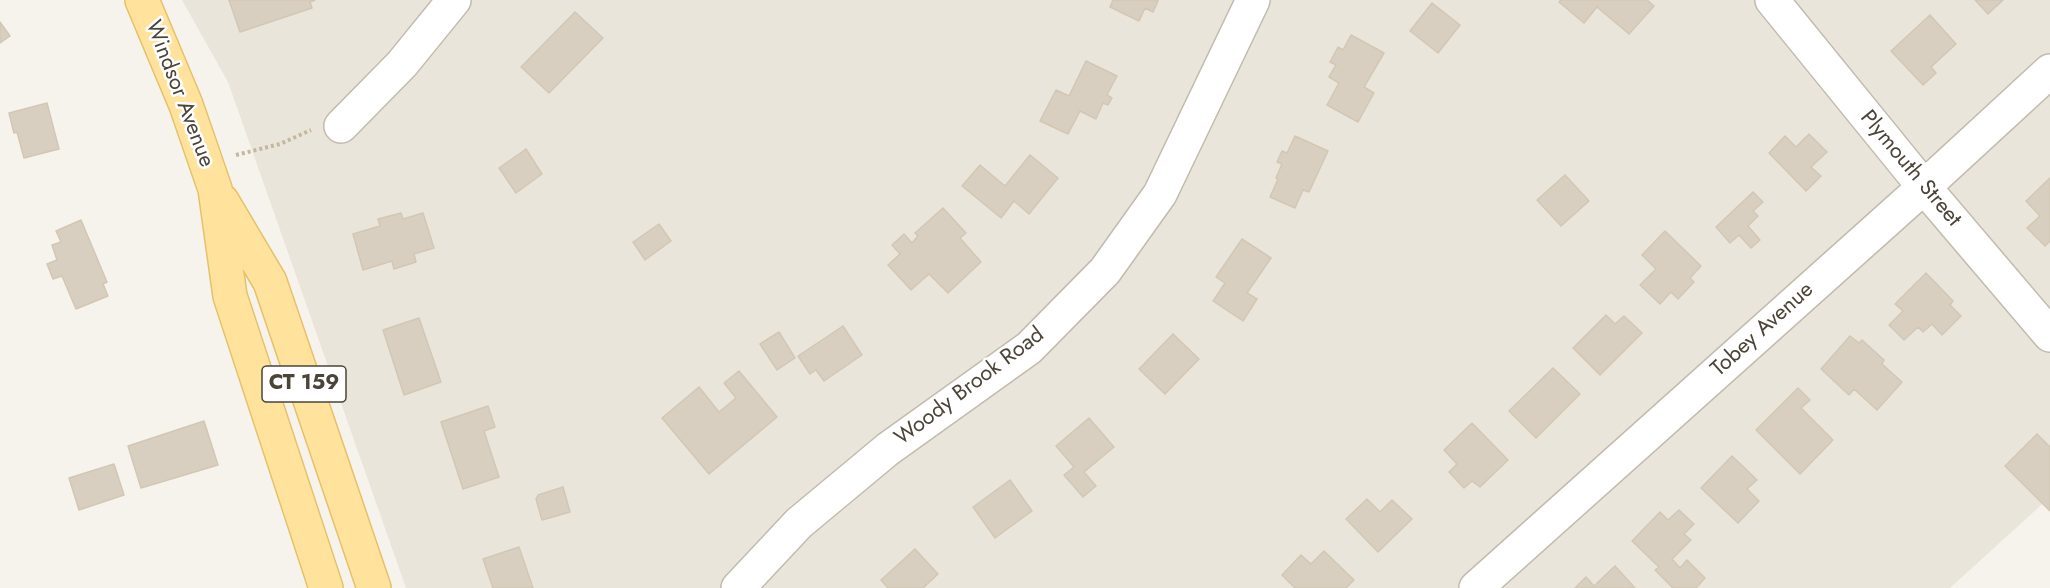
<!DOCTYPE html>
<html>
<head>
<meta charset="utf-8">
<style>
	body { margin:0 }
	canvas { display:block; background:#f6f3ec }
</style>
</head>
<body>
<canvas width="2050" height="588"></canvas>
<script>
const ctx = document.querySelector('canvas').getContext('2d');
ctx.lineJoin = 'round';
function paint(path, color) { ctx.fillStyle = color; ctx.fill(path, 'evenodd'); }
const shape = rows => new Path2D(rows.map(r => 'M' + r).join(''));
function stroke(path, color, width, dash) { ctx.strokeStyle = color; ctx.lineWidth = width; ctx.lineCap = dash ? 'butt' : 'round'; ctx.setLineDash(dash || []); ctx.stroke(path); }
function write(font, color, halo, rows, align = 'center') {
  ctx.font = font + ' Jost,sans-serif'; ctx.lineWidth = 5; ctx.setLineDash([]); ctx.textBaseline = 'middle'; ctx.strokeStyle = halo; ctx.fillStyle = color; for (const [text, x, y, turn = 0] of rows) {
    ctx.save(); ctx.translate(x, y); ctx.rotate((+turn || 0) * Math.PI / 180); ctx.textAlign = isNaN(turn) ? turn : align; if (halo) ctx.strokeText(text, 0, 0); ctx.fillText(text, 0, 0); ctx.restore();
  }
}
const residential = shape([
	[182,0,2050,0,2050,497,1950,588,406,588,228,82]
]);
const building = shape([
	[229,0,315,0,310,2,312,8,240,32,229,0],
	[1113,0,1156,0,1158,1,1153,12,1145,8,1139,21,1110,7,1113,0],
	[1561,0,1647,0,1654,6,1629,34,1597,7,1584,23,1559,2,1561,0],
	[1975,0,2003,0,1988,14,1975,0],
	[1432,3,1460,25,1438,53,1410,31,1432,3],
	[575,12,603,38,549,93,521,67,575,12],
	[1930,15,1956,44,1931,67,1936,73,1923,85,1891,51,1930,15],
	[0,22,10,36,0,43,0,22],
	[1351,35,1384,53,1364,87,1374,93,1358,122,1327,105,1339,83,1329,77,1336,65,1330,62,1338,47,1343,50,1351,35],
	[1086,61,1117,76,1107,95,1112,98,1108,105,1103,103,1096,119,1080,111,1068,134,1040,121,1056,90,1069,96,1086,61],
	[47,103,59,149,24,158,17,132,14,133,9,113,47,103],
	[1809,134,1827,152,1811,167,1821,176,1806,191,1769,153,1785,136,1796,147,1809,134],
	[1295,136,1328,151,1309,192,1303,190,1295,208,1270,197,1278,179,1276,178,1282,164,1277,162,1282,151,1287,153,1295,136],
	[526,149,542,174,516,193,499,168,526,149],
	[1030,155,1058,178,1029,214,1014,201,1001,218,962,186,980,165,1005,186,1030,155],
	[1565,175,1589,201,1561,226,1537,200,1565,175],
	[2050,178,2050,241,2045,246,2027,228,2040,216,2026,201,2050,178],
	[1753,192,1763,202,1753,211,1758,216,1748,226,1760,240,1751,248,1739,235,1730,243,1716,227,1753,192],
	[943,208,966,233,960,238,981,262,948,293,929,274,911,290,888,265,900,254,892,245,904,234,912,243,918,236,915,233,943,208],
	[401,213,403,219,423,213,434,248,414,254,416,262,394,269,392,261,363,270,353,234,380,226,378,219,401,213],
	[81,220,107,282,103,284,108,296,76,309,62,276,53,279,47,264,57,260,52,245,61,242,56,231,81,220],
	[659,224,671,241,645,260,633,242,659,224],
	[1665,231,1701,266,1690,278,1694,282,1678,299,1671,292,1660,304,1640,285,1656,269,1642,255,1665,231],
	[1242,239,1271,258,1247,293,1257,299,1243,321,1213,301,1225,283,1216,277,1242,239],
	[1926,273,1953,301,1950,305,1961,316,1942,335,1932,324,1923,332,1918,327,1904,340,1889,325,1903,311,1895,304,1926,273],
	[1606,315,1615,324,1624,316,1642,333,1600,375,1573,348,1606,315],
	[419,318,441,382,404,395,383,330,419,318],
	[843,326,862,355,824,381,816,370,810,374,798,356,843,326],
	[779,332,795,358,777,370,760,344,779,332],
	[1173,334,1199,359,1165,394,1139,369,1173,334],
	[1850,336,1859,343,1862,340,1884,360,1882,364,1902,382,1877,410,1854,389,1849,395,1821,369,1850,336],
	[1553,368,1580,394,1536,438,1509,411,1553,368],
	[739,371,777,417,709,474,662,418,699,387,719,412,736,398,724,383,739,371],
	[1798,388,1810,400,1801,408,1833,440,1800,474,1756,430,1798,388],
	[488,406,495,427,484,431,499,477,463,489,441,422,488,406],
	[1089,418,1114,447,1084,472,1096,486,1083,497,1064,475,1074,467,1056,446,1089,418],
	[204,421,218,465,141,488,128,446,204,421],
	[1472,423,1508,460,1480,487,1472,481,1464,488,1449,472,1457,464,1444,450,1472,423],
	[2037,434,2050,447,2050,511,2005,466,2037,434],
	[1732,456,1757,480,1747,489,1759,501,1738,523,1701,488,1732,456],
	[114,464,124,495,79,510,69,478,114,464],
	[1010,480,1032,511,995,538,973,507,1010,480],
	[563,487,570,512,542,520,536,499,538,495,563,487],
	[1367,499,1380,512,1392,500,1412,519,1378,552,1346,519,1367,499],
	[1679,510,1694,524,1684,534,1691,540,1672,559,1680,568,1687,560,1705,578,1696,588,1673,588,1655,570,1659,567,1632,541,1660,512,1668,520,1679,510],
	[519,547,533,588,493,588,483,559,519,547],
	[915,549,938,574,923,588,888,588,881,580,915,549],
	[1324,551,1354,580,1346,588,1295,588,1282,575,1301,555,1311,564,1324,551],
	[1615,566,1635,588,1575,588,1586,577,1594,586,1615,566]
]);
const path = shape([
	[236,155,280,144,311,130]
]);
const minor = shape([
	[1772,0,1924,187,2050,335],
	[341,126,402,64,454,0],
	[738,588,799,523,888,449,1029,348,1105,271,1160,194,1253,0],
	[1476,588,1924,187,2050,71]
]);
const major = shape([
	[142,0,186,105,215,189,230,296,326,588],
	[222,201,270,282,374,588]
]);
const shields = [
	[304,384,84]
];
const shieldNames = [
	["CT 159",304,384]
];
const streetNames = [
	["Windsor Avenue",179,94,69],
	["Plymouth Street",1910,169,50],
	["Tobey Avenue",1763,330,-42],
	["Woody Brook Road",970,387,-37]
];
paint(residential, '#eae5da');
paint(building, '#d8cfc1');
stroke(building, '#d3c7b4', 1.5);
stroke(minor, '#c2bbae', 36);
stroke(major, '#e6c16a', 36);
stroke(path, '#c4b79f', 4, [3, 3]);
stroke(minor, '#fff', 33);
stroke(major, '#ffe39c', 33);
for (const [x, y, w] of shields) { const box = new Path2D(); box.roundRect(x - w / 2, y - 18, w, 36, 4.5); ctx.fillStyle = '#fff'; ctx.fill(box); stroke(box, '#4b4439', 1.5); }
write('bold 21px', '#4b4439', null, shieldNames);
write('22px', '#4b4439', '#fff', streetNames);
</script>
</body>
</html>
